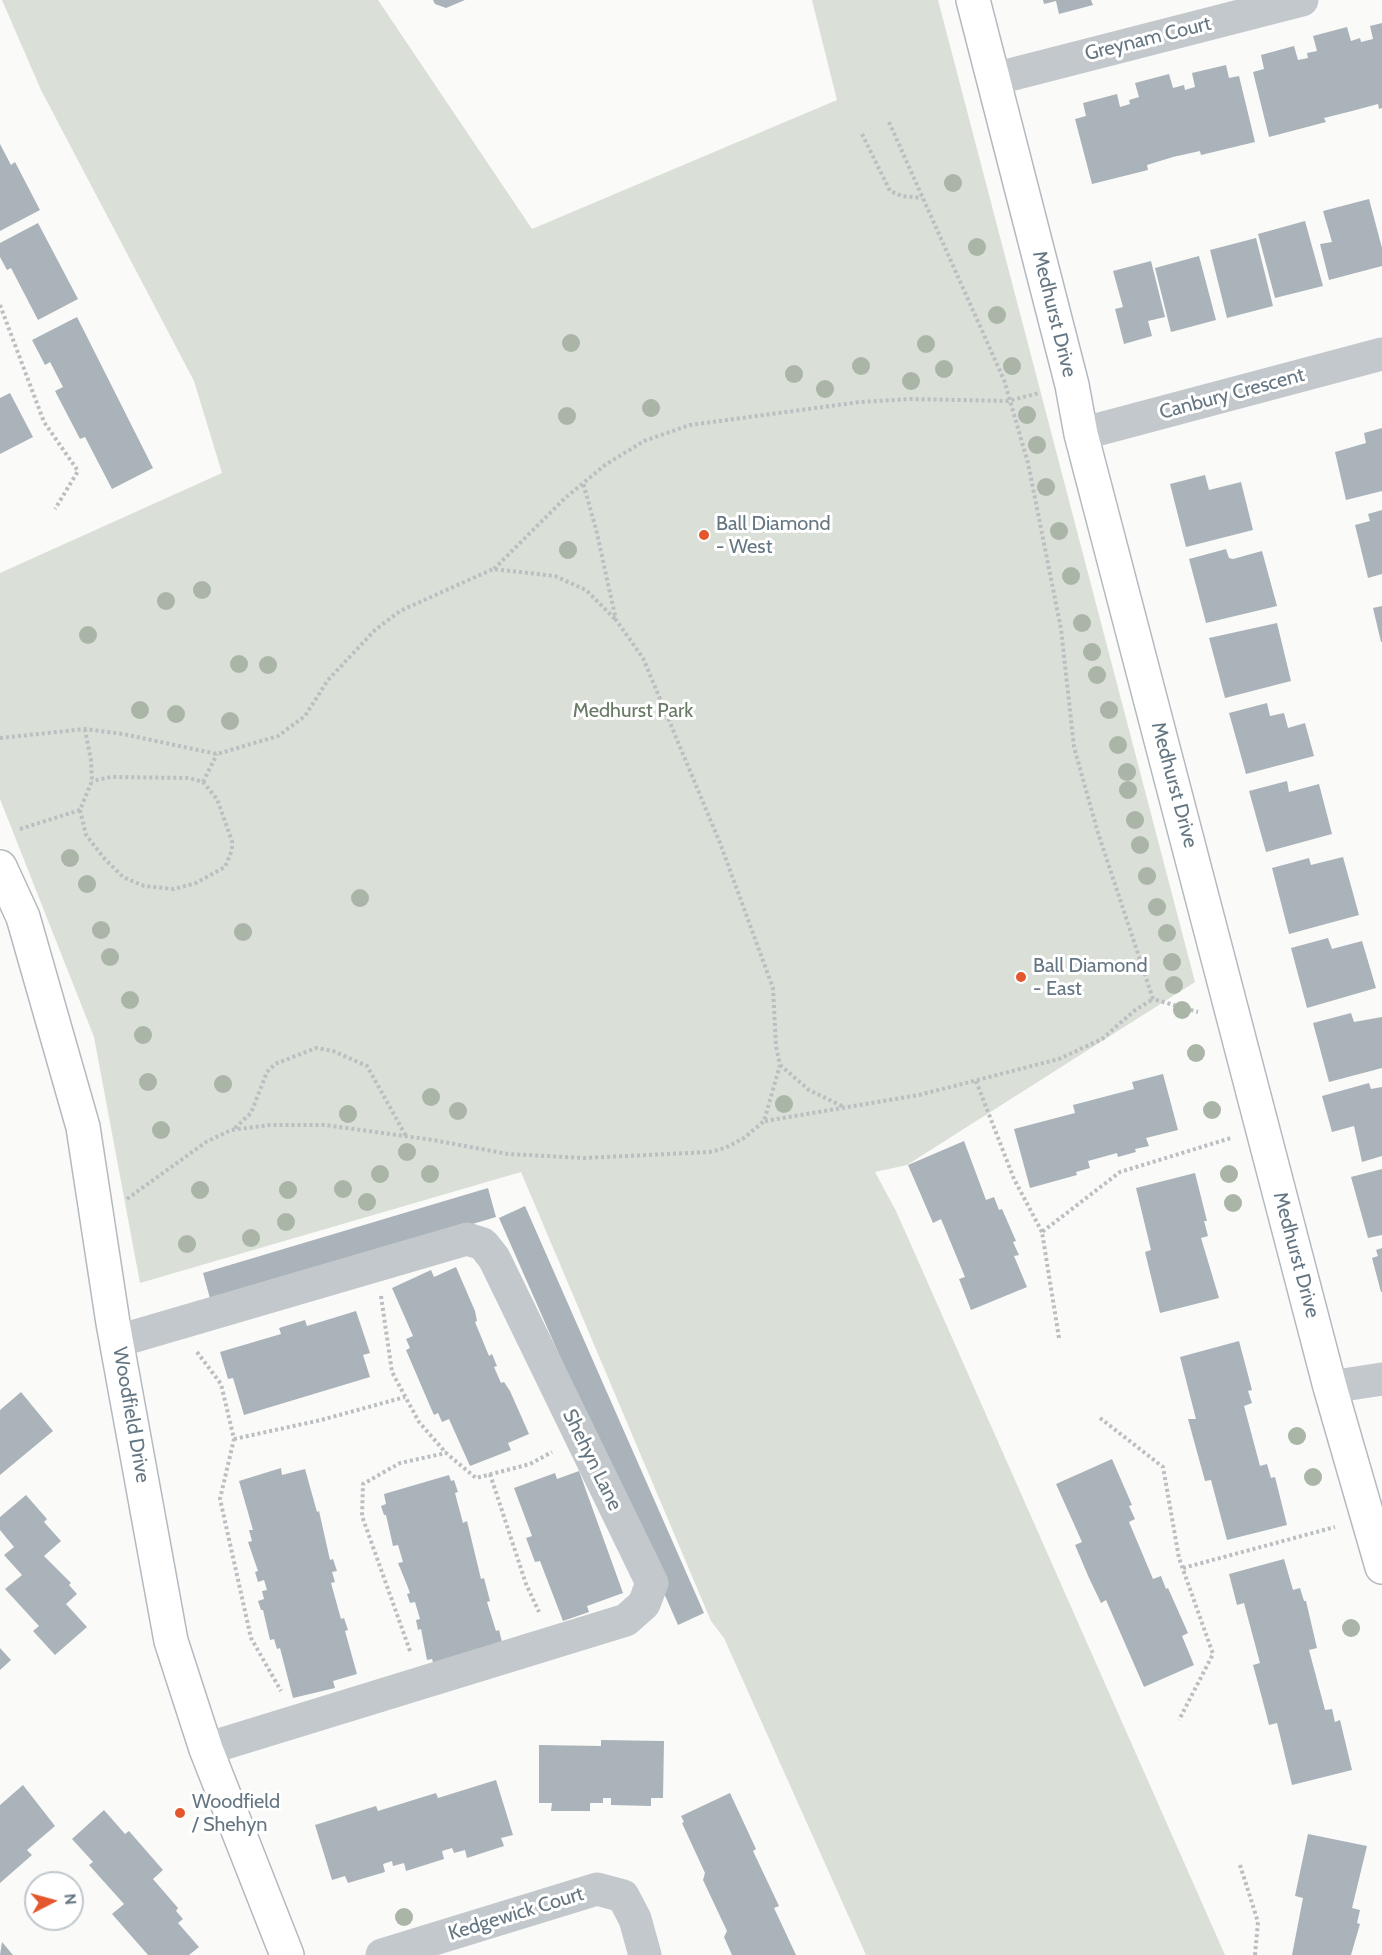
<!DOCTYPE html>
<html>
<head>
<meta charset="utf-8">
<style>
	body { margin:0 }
	#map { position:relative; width:1382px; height:1955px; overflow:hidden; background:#fafaf8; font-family:Cabin,sans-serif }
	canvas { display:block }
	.north { position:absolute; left:24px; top:1871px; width:60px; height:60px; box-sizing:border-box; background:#fff; border:2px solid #c1c8cd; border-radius:50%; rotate:84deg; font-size:16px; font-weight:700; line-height:24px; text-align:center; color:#657683 }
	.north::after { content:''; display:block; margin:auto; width:21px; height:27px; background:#e4572e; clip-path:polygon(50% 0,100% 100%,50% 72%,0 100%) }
</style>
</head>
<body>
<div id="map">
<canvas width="1382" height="1955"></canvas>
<div class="north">N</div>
</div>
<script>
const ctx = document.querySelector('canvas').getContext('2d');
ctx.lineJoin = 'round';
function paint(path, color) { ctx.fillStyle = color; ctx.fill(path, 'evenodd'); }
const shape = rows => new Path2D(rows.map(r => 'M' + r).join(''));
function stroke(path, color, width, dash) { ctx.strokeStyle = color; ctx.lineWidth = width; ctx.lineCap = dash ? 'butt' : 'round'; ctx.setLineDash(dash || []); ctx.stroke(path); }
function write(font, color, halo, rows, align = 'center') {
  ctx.font = font + ' Cabin,sans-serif'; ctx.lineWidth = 6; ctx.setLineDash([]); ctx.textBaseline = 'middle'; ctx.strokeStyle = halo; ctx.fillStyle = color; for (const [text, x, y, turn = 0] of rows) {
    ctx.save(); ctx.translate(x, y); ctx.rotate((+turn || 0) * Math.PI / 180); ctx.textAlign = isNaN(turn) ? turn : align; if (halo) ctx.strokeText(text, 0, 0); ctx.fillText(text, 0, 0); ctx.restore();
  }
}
const green = shape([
	[2,0,378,0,532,229,837,100,812,0,938,0,1195,982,907,1165,875,1172,896,1211,1225,1955,866,1955,724,1638,711,1621,521,1172,140,1283,94,1037,0,799,0,573,222,473,194,381,41,90]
]);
const building = shape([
	[433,0,465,0,446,8,435,4],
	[1043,0,1091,0,1093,5,1059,14,1056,1,1044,4],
	[1382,23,1382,108,1379,109,1378,104,1352,111,1324,118,1326,122,1269,137,1253,72,1264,69,1261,55,1294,46,1298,60,1308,58,1307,53,1317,51,1313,36,1347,27,1351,41,1360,38,1361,42,1373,39,1370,26],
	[1226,65,1229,78,1239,76,1255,142,1201,155,1200,151,1173,157,1147,165,1148,170,1092,184,1075,119,1086,116,1083,103,1117,94,1120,107,1130,104,1129,100,1139,97,1135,83,1169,74,1173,88,1184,85,1185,90,1195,87,1192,73],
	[0,144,11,165,15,162,40,210,0,231],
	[1369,199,1382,248,1382,266,1329,280,1320,244,1332,242,1323,211],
	[1305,221,1323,286,1275,298,1258,234],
	[38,223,78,299,38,320,11,268,7,270,0,257,0,243],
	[1256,238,1273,306,1227,318,1210,250],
	[1199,256,1216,320,1171,332,1155,268],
	[1151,261,1165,317,1148,321,1152,336,1124,344,1115,309,1123,307,1113,271],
	[77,317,153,468,112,489,85,437,80,439,55,391,63,387,50,362,45,365,32,340],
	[10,393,33,437,0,454,0,398],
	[1382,428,1382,491,1346,500,1335,452,1366,443,1364,433],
	[1205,475,1209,490,1241,482,1253,530,1186,547,1170,484],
	[1382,510,1382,574,1368,578,1355,525,1370,521,1368,514],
	[1226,549,1229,558,1233,559,1262,551,1277,606,1206,623,1189,559],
	[1382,606,1382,642,1381,642,1373,608],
	[1277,623,1291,681,1225,698,1209,638],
	[1267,703,1270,716,1284,713,1288,728,1305,723,1314,756,1246,774,1229,713],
	[1287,781,1289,792,1319,784,1332,834,1266,852,1249,791],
	[1343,857,1359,915,1289,934,1272,868,1309,858,1311,865],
	[1328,938,1332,949,1362,941,1376,988,1307,1008,1291,948],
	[1351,1013,1354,1022,1382,1017,1382,1068,1329,1082,1313,1023],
	[1163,1074,1178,1130,1146,1138,1149,1146,1135,1149,1136,1152,1118,1157,1117,1153,1088,1161,1090,1168,1076,1172,1077,1175,1030,1188,1014,1129,1075,1113,1073,1105,1134,1089,1132,1082],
	[1369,1083,1371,1089,1382,1087,1382,1156,1362,1162,1354,1126,1332,1132,1322,1096],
	[964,1141,986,1200,994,1197,999,1210,1002,1209,1016,1241,1013,1242,1019,1255,1014,1256,1027,1287,971,1310,959,1279,965,1277,941,1219,933,1223,908,1165],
	[1382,1169,1382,1235,1368,1238,1351,1177],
	[1195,1173,1207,1221,1204,1221,1208,1236,1201,1238,1219,1298,1160,1313,1145,1252,1151,1250,1136,1188],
	[488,1188,496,1217,211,1302,203,1273],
	[525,1206,704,1613,678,1625,499,1218],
	[1382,1248,1382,1292,1381,1292,1372,1258,1378,1256,1376,1250],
	[456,1267,475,1311,477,1321,475,1322,489,1356,492,1354,497,1366,494,1367,501,1383,504,1382,510,1391,529,1434,508,1443,511,1450,470,1466,449,1419,442,1422,438,1413,434,1415,430,1406,406,1350,410,1348,406,1339,413,1336,392,1288,431,1270,434,1277],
	[356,1311,370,1353,363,1355,370,1377,244,1415,233,1378,228,1379,220,1352,281,1334,279,1328,305,1320,307,1326],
	[1239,1341,1252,1390,1248,1391,1252,1403,1244,1406,1260,1466,1267,1464,1271,1478,1275,1477,1287,1525,1227,1540,1211,1480,1205,1481,1188,1419,1196,1419,1180,1357],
	[21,1392,53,1431,0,1475,0,1410],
	[1112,1459,1132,1505,1129,1506,1135,1519,1129,1522,1153,1579,1161,1576,1166,1589,1168,1588,1188,1633,1182,1636,1194,1665,1144,1687,1106,1600,1101,1603,1089,1578,1075,1545,1082,1542,1056,1484],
	[281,1468,282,1475,305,1469,317,1512,319,1511,330,1560,333,1559,337,1571,332,1572,335,1582,331,1583,341,1619,344,1618,348,1630,345,1631,357,1674,333,1681,335,1688,293,1698,280,1648,277,1649,274,1639,270,1640,263,1610,261,1610,258,1601,264,1599,262,1591,267,1590,264,1580,258,1582,255,1572,258,1571,248,1542,252,1541,249,1530,253,1530,239,1481],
	[579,1471,623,1593,587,1606,589,1612,563,1621,540,1561,535,1562,526,1538,532,1536,514,1488,555,1473,557,1479],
	[449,1475,451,1481,454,1480,458,1492,455,1493,463,1523,467,1521,481,1579,484,1578,490,1601,487,1602,496,1631,499,1630,502,1642,435,1669,432,1659,427,1660,421,1629,418,1630,416,1620,420,1619,415,1602,410,1603,407,1594,410,1593,407,1585,398,1563,403,1562,398,1545,393,1546,386,1515,384,1515,381,1506,386,1504,384,1494],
	[26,1495,47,1519,44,1522,61,1541,44,1556,71,1583,69,1585,77,1594,66,1604,87,1627,55,1655,33,1631,39,1626,5,1589,22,1575,4,1555,14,1547,0,1530,0,1517],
	[1284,1559,1293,1590,1300,1588,1304,1601,1306,1601,1317,1648,1309,1650,1325,1710,1332,1709,1335,1722,1340,1720,1352,1770,1292,1785,1277,1723,1269,1725,1262,1698,1253,1665,1260,1663,1244,1603,1237,1605,1229,1574],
	[0,1648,11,1660,0,1670],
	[601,1740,664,1741,663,1798,651,1798,651,1806,611,1805,611,1798,603,1798,603,1803,590,1803,590,1811,551,1811,552,1803,539,1803,539,1745,601,1746],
	[496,1780,513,1835,501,1838,504,1846,467,1858,465,1850,454,1853,452,1848,442,1851,444,1859,406,1871,404,1863,393,1866,392,1861,383,1864,385,1872,348,1883,345,1876,332,1880,315,1825,376,1806,378,1811,436,1793,438,1798],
	[23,1785,55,1826,27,1850,32,1855,0,1883,0,1805],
	[730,1793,756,1849,753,1851,779,1906,774,1908,796,1955,732,1955,724,1937,727,1931,703,1880,705,1873,682,1823,684,1822,681,1816],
	[104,1810,125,1834,129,1831,163,1870,153,1879,178,1908,176,1911,183,1919,178,1923,199,1947,189,1955,148,1955,112,1914,124,1904,89,1865,93,1862,72,1839],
	[1308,1834,1367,1846,1352,1908,1360,1910,1357,1923,1360,1924,1351,1955,1292,1955,1303,1898,1295,1896],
	[2,1942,13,1955,0,1955]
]);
const path = shape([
	[889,122,1004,380,1028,463,1061,629,1074,747,1098,833,1153,999,1198,1012],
	[862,134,890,191,902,196,922,198],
	[0,305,44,422,78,471,55,509],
	[494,569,564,499,605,465,644,441,690,425,860,402,911,399,1008,401,1039,393],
	[0,738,85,729,123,734,217,754,278,736,305,716,328,680,375,630,400,611,493,569,555,576,586,590,615,619],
	[203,782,217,754],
	[80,810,86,835,104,858,123,877,144,886,174,889,196,883,225,867,232,850,232,841,217,799,203,782,189,778,111,777,92,781],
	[20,829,80,810,92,781,91,760,85,730],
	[780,1065,809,1090,842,1106],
	[976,1081,1014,1179,1042,1232],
	[765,1121,919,1095,1059,1059,1102,1039,1134,1011,1153,999],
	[235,1128,251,1113,267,1072,275,1064,316,1048,333,1051,367,1066,406,1136],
	[127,1199,206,1142,231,1130,270,1125,325,1125,433,1140,508,1154,584,1158,710,1152,725,1148,744,1138,764,1121,780,1065,776,1046,773,988,720,843,643,658,616,620,596,529,583,483],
	[381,1296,392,1372,419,1422,446,1453],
	[1059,1338,1042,1232,1120,1172,1231,1138],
	[197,1352,221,1384,234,1439,220,1499,251,1638,281,1691],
	[1100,1418,1163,1467,1179,1558,1213,1654,1179,1720],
	[234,1439,321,1420,405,1397],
	[490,1474,526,1584,539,1612],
	[1183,1568,1335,1527],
	[410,1651,362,1516,363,1484,400,1463,446,1453,476,1478,530,1464,552,1452],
	[1240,1865,1258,1922,1255,1955]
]);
const street = shape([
	[994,79,1302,0],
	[1081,434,1382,354],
	[118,1341,467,1239,483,1244,494,1258,652,1583,644,1604,626,1620,206,1749],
	[1330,1387,1382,1379],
	[382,1955,597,1889,623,1896,635,1919,645,1955]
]);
const secondary = shape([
	[973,0,1072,385,1081,434,1330,1387,1382,1567],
	[0,867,23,917,83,1127,113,1323,171,1641,206,1749,287,1955]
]);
const trees = [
	[953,183],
	[977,247],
	[997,315],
	[571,343],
	[926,344],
	[861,366],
	[1012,366],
	[944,369],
	[794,374],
	[911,381],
	[825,389],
	[651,408],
	[1027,415],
	[567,416],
	[1037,445],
	[1046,487],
	[1059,531],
	[568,550],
	[1071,576],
	[202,590],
	[166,601],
	[1082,623],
	[88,635],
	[1092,652],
	[239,664],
	[268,665],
	[1097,675],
	[140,710],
	[1109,710],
	[176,714],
	[230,721],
	[1118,745],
	[1127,772],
	[1128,790],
	[1135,820],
	[1140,845],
	[70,858],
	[1147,876],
	[87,884],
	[360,898],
	[1157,907],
	[101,930],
	[243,932],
	[1167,933],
	[110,957],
	[1172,962],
	[1174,985],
	[130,1000],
	[1182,1010],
	[143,1035],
	[1196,1053],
	[148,1082],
	[223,1084],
	[431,1097],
	[784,1104],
	[1212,1110],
	[458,1111],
	[348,1114],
	[161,1130],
	[407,1152],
	[380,1174],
	[430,1174],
	[1229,1174],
	[343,1189],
	[200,1190],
	[288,1190],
	[367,1202],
	[1233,1203],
	[286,1222],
	[251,1238],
	[187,1244],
	[1297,1436],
	[1313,1477],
	[1351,1628],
	[404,1917]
];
const markers = [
	[704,535,6,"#e4572e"],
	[1021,977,6,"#e4572e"],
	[180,1813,6,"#e4572e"]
];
const streetNames = [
	["Greynam Court",1148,39,-14],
	["Medhurst Drive",1054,314,76],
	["Canbury Crescent",1232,394,-15],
	["Medhurst Drive",1174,785,75],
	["Medhurst Drive",1296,1255,75],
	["Woodfield Drive",131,1415,80],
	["Shehyn Lane",592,1460,64],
	["Kedgewick Court",516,1914,-17]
];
const poiNames = [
	["Ball Diamond",716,524],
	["- West",716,547],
	["Ball Diamond",1033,966],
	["- East",1033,989],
	["Woodfield",192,1802],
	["/ Shehyn",192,1825]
];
const parkNames = [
	["Medhurst Park",633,711]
];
paint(green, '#dadfd7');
paint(building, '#aab3b9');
stroke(secondary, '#b3babf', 36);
stroke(path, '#bbbfc2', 4, [3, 3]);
stroke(street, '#c3c8cc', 33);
stroke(secondary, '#fff', 33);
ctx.fillStyle = '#aab4a7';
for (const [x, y] of trees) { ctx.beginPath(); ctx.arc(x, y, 9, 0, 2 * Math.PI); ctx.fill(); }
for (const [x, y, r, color] of markers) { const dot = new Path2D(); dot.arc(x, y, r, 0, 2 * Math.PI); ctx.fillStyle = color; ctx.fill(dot); stroke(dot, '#fff', 2); }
write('20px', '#657683', '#fff', streetNames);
write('20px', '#657683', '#fff', poiNames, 'left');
write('20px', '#687a64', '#fff', parkNames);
</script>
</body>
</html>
